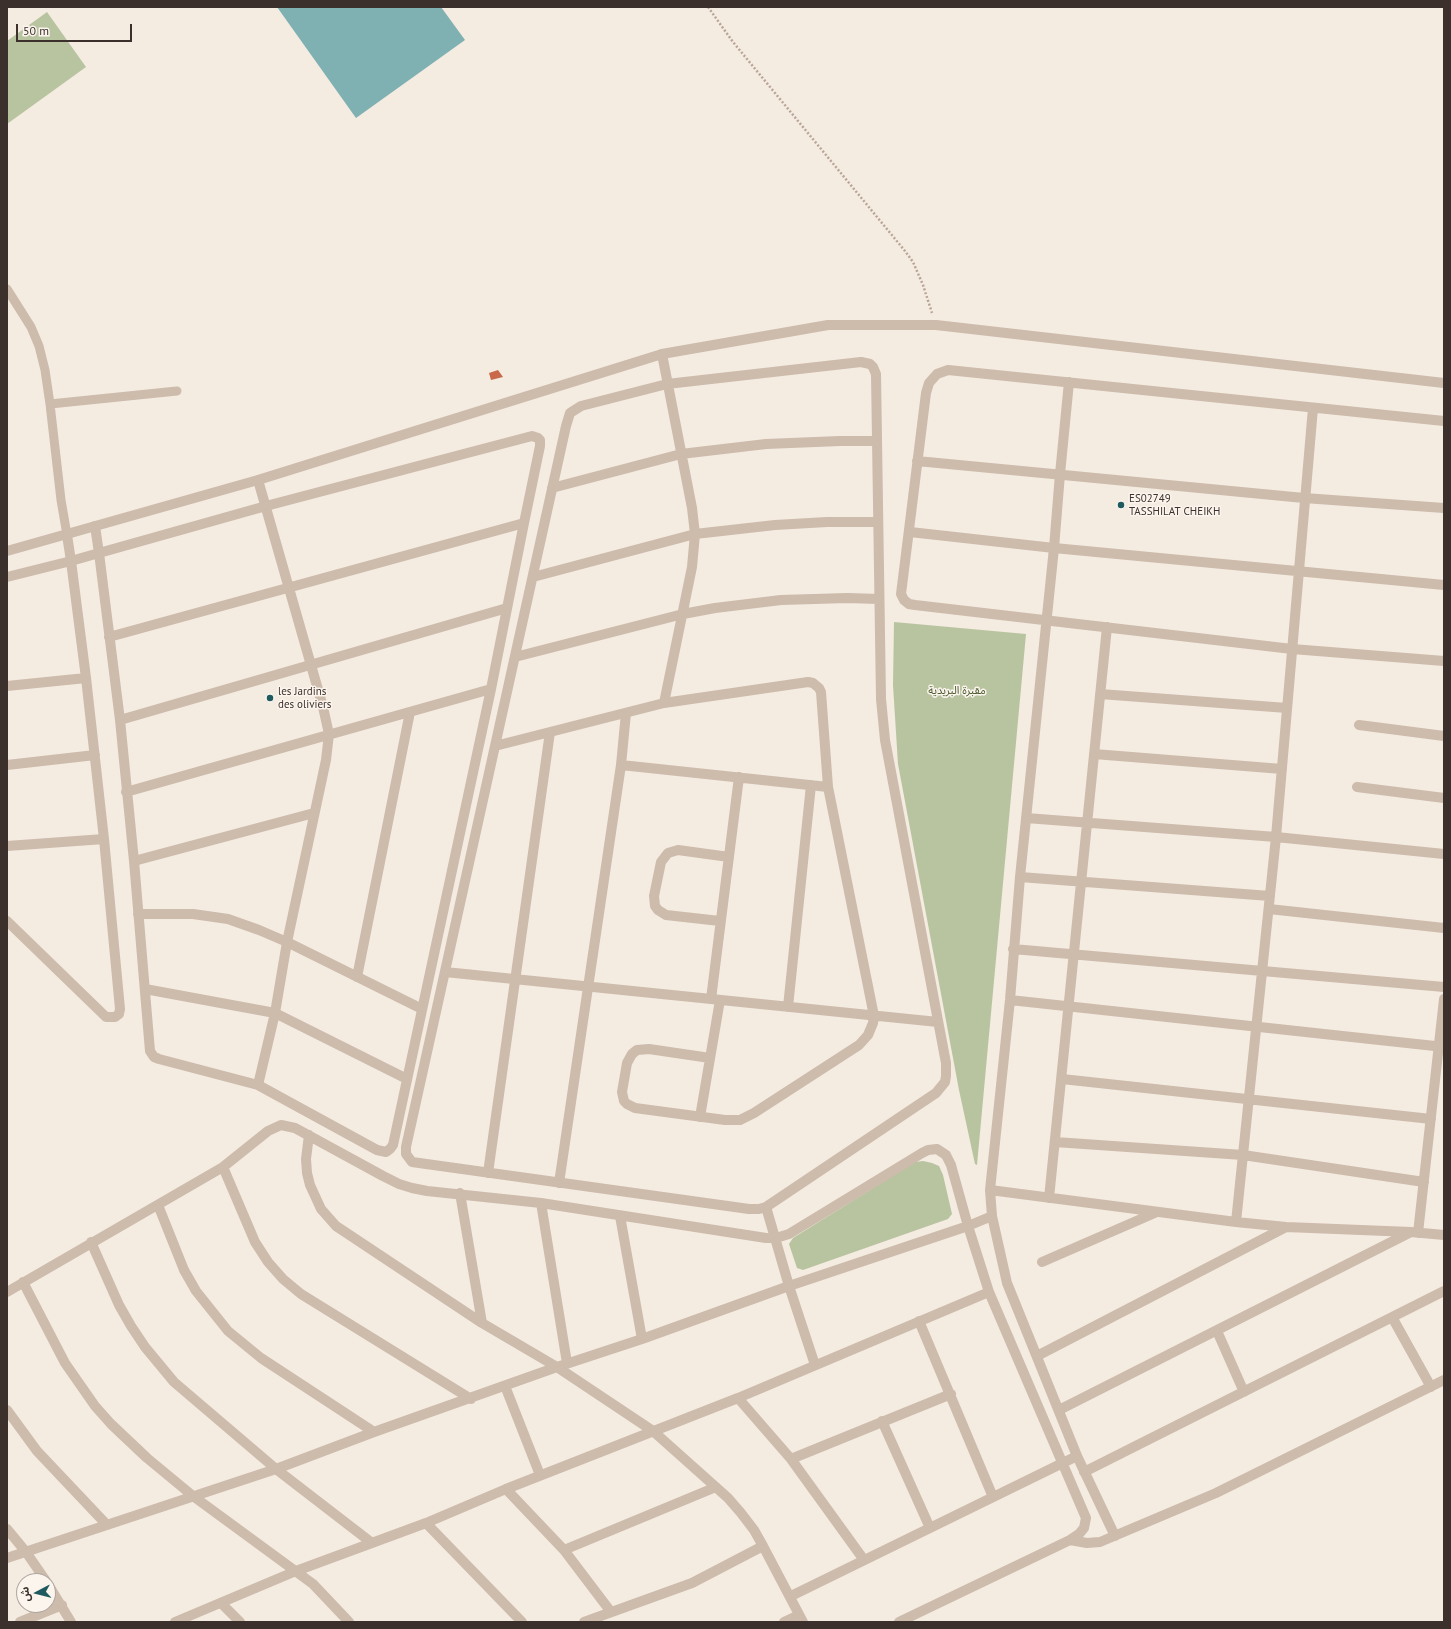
<!DOCTYPE html>
<html>
<head>
<meta charset="utf-8">
<style>
	body { margin:0 }
	#map { position:relative; width:1451px; height:1629px; overflow:hidden; background:#f4ebe1; font-family:"PT Sans","Noto Sans Arabic",sans-serif }
	canvas { display:block }
	.frame { position:absolute; inset:0; border:8px solid #3b302b; pointer-events:none }
	.north { position:absolute; left:16px; top:1573px; width:40px; height:40px; box-sizing:border-box; background:#fbf5ee; border:1px solid #aea6a0; border-radius:50%; rotate:263deg; font-size:11px; font-weight:700; line-height:16px; text-align:center; color:#3b302b }
	.north::after { content:''; display:block; margin:auto; width:14px; height:18px; background:#1f5a5e; clip-path:polygon(50% 0,100% 100%,50% 72%,0 100%) }
	.scale { position:absolute; left:16px; top:24px; width:116px; height:18px; box-sizing:border-box; border:2px solid #3b302b; border-top:0; padding-left:5px; font-size:12px; line-height:14px; white-space:nowrap; color:#3b302b; -webkit-text-stroke:3px #fbf5ee; paint-order:stroke }
</style>
</head>
<body>
<div id="map">
<canvas width="1451" height="1629"></canvas>
<div class="frame"></div>
<div class="north">ش</div>
<div class="scale">50 m</div>
</div>
<script>
const ctx = document.querySelector('canvas').getContext('2d');
ctx.lineJoin = 'round';
function paint(path, color) { ctx.fillStyle = color; ctx.fill(path, 'evenodd'); }
const shape = rows => new Path2D(rows.map(r => 'M' + r).join(''));
function stroke(path, color, width, dash) { ctx.strokeStyle = color; ctx.lineWidth = width; ctx.lineCap = dash ? 'butt' : 'round'; ctx.setLineDash(dash || []); ctx.stroke(path); }
function write(font, color, halo, rows, align = 'center') {
  ctx.font = font + ' "PT Sans","Noto Sans Arabic",sans-serif'; ctx.lineWidth = 3; ctx.setLineDash([]); ctx.textBaseline = 'middle'; ctx.strokeStyle = halo; ctx.fillStyle = color; for (const [text, x, y, turn = 0] of rows) {
    ctx.save(); ctx.translate(x, y); ctx.rotate((+turn || 0) * Math.PI / 180); ctx.textAlign = isNaN(turn) ? turn : align; if (halo) ctx.strokeText(text, 0, 0); ctx.fillText(text, 0, 0); ctx.restore();
  }
}
const green = shape([
	[47,12,86,67,7,124,7,41],
	[894,622,1026,634,977,1165,975,1164,959,1090,898,764,893,685],
	[923,1161,932,1163,939,1166,943,1175,952,1214,948,1219,803,1270,797,1268,789,1244,793,1238,915,1162]
]);
const water = shape([
	[277,7,441,7,465,40,356,118]
]);
const building = shape([
	[498,370,503,377,491,380,489,373]
]);
const path = shape([
	[708,7,733,42,905,251,913,262,923,285,932,313]
]);
const service = shape([
	[7,289,31,327,39,346,45,370,50,404,61,500,67,535],
	[50,404,177,391]
]);
const minor = shape([
	[662,354,692,508,695,534,692,567,664,703],
	[861,362,870,364,873,367,876,374,881,699,885,740,946,1063,946,1076,945,1082,936,1093,766,1207,759,1209,749,1209,412,1162,406,1154,406,1147,566,426,570,413,581,406,667,384,861,362],
	[1069,382,1060,474,1054,548,1020,877,1010,1000,990,1190,992,1216,1007,1283,1077,1456,1115,1536],
	[1444,421,948,370,937,374,929,383,926,393,901,594,904,600,909,604,915,605,1292,649,1444,661],
	[917,461,1304,498,1444,508],
	[258,480,323,707,329,734,326,760,287,942,275,1013,258,1085],
	[552,488,681,454,766,444,840,441,877,441],
	[910,532,1054,548,1444,585],
	[67,535,71,561,99,553,266,506,532,436,538,438,540,440,540,446,524,523,491,689,393,1145,390,1149,386,1152,377,1150,258,1085,159,1059,154,1057,150,1051,134,861,120,720,99,553,95,526],
	[7,577,71,561,86,678,104,839,120,1009,119,1014,115,1017,106,1017,7,921],
	[533,577,695,534,775,525,827,522,878,522],
	[109,637,524,523],
	[515,657,683,614,715,608,781,600,847,598,879,599],
	[7,686,86,678],
	[1100,694,1287,708],
	[120,720,507,608],
	[1359,725,1444,736],
	[495,746,664,703,808,682,813,683,819,688,821,692,828,787,874,1016,873,1023,868,1035,859,1045,754,1113,740,1120,725,1120,635,1108,627,1104,624,1101,622,1092,627,1063,632,1054,637,1050,649,1049,710,1058],
	[1094,754,1282,769],
	[7,765,95,755],
	[621,765,828,787],
	[1357,787,1444,798],
	[126,792,491,689],
	[1026,818,1276,837,1444,854],
	[7,846,104,839],
	[134,861,314,813],
	[1020,877,1270,896],
	[1269,909,1444,928],
	[138,914,193,914,228,919,259,930,287,942,422,1009],
	[720,921,666,915,658,910,655,906,654,896,661,862,668,853,678,850,729,857],
	[1013,949,1444,987],
	[445,972,938,1022],
	[357,977,410,712],
	[145,989,275,1013,407,1079],
	[711,999,739,777],
	[1010,1000,1444,1047],
	[788,1007,811,785],
	[1062,1079,1431,1119],
	[700,1117,720,1000],
	[309,1135,306,1159,307,1173,310,1185,321,1209,336,1226,482,1323,557,1367,653,1431,728,1498,741,1513,754,1530,763,1546,803,1622],
	[1055,1142,1243,1155,1424,1182],
	[223,1167,255,1242,268,1262,283,1279,301,1294,471,1399],
	[488,1173,550,732],
	[559,1183,621,765,626,713],
	[990,1190,1236,1222,1286,1227,1411,1232,1444,1235],
	[460,1193,482,1323],
	[1049,1198,1107,627],
	[541,1203,567,1363],
	[158,1205,184,1270,196,1291,228,1331,261,1358,374,1432],
	[766,1207,789,1286,815,1365],
	[620,1216,642,1339],
	[1236,1222,1276,837,1313,408],
	[1418,1233,1444,999],
	[91,1242,119,1305,131,1326,145,1347,174,1382,276,1469,372,1543],
	[1042,1262,1157,1212],
	[23,1282,65,1363,95,1406,111,1424,147,1458,193,1496,313,1584,349,1622],
	[7,1292,223,1167,268,1131,281,1125,295,1128,383,1176,399,1184,412,1188,427,1191,541,1203,766,1238,776,1238,789,1234,922,1153,928,1150,937,1149,946,1155,951,1165,968,1226,989,1292,1086,1518,1084,1528,1079,1534,1070,1540,899,1622],
	[1392,1317,1431,1387],
	[919,1321,993,1497],
	[1217,1331,1244,1392],
	[1037,1356,1286,1227],
	[505,1386,540,1475],
	[738,1398,791,1459,864,1560],
	[7,1410,37,1451,107,1525],
	[1059,1410,1411,1232],
	[882,1421,930,1528],
	[791,1459,951,1394],
	[1084,1472,1444,1291],
	[506,1489,564,1550,611,1612],
	[426,1523,522,1622],
	[7,1529,26,1552,46,1581],
	[1070,1540,1087,1543,1100,1542,1216,1493,1444,1380],
	[564,1550,716,1487],
	[7,1558,276,1469,374,1432,557,1367,642,1339,789,1286,968,1226,992,1216],
	[48,1584,71,1622],
	[791,1596,1077,1456],
	[221,1603,240,1622],
	[20,1622,62,1605],
	[175,1622,296,1571,426,1523,506,1489,738,1398,989,1292],
	[584,1622,692,1583,763,1546],
	[784,1622,799,1615]
]);
const tertiary = shape([
	[7,551,258,480,662,354,828,325,936,325,1444,383]
]);
const markers = [
	[1121,505,4,"#1f5a5e"],
	[270,698,4,"#1f5a5e"]
];
const poiNames = [
	["ES02749",1129,499],
	["TASSHILAT CHEIKH",1129,512],
	["les Jardins",278,692],
	["des oliviers",278,705]
];
const parkNames = [
	["مقبرة البريدية",957,691]
];
paint(green, '#b8c4a0');
paint(water, '#7fb0b2');
paint(building, '#c8694b');
stroke(path, '#b9a596', 2.5, [2, 2]);
stroke(service, '#cdbbac', 9);
stroke(minor, '#cdbbac', 10);
stroke(tertiary, '#cdbbac', 10);
for (const [x, y, r, color] of markers) { const dot = new Path2D(); dot.arc(x, y, r, 0, 2 * Math.PI); ctx.fillStyle = color; ctx.fill(dot); stroke(dot, '#fbf5ee', 1.5); }
write('11px', '#3b302b', '#fbf5ee', poiNames, 'left');
write('11px', '#4a5a2e', '#fbf5ee', parkNames);
</script>
</body>
</html>
